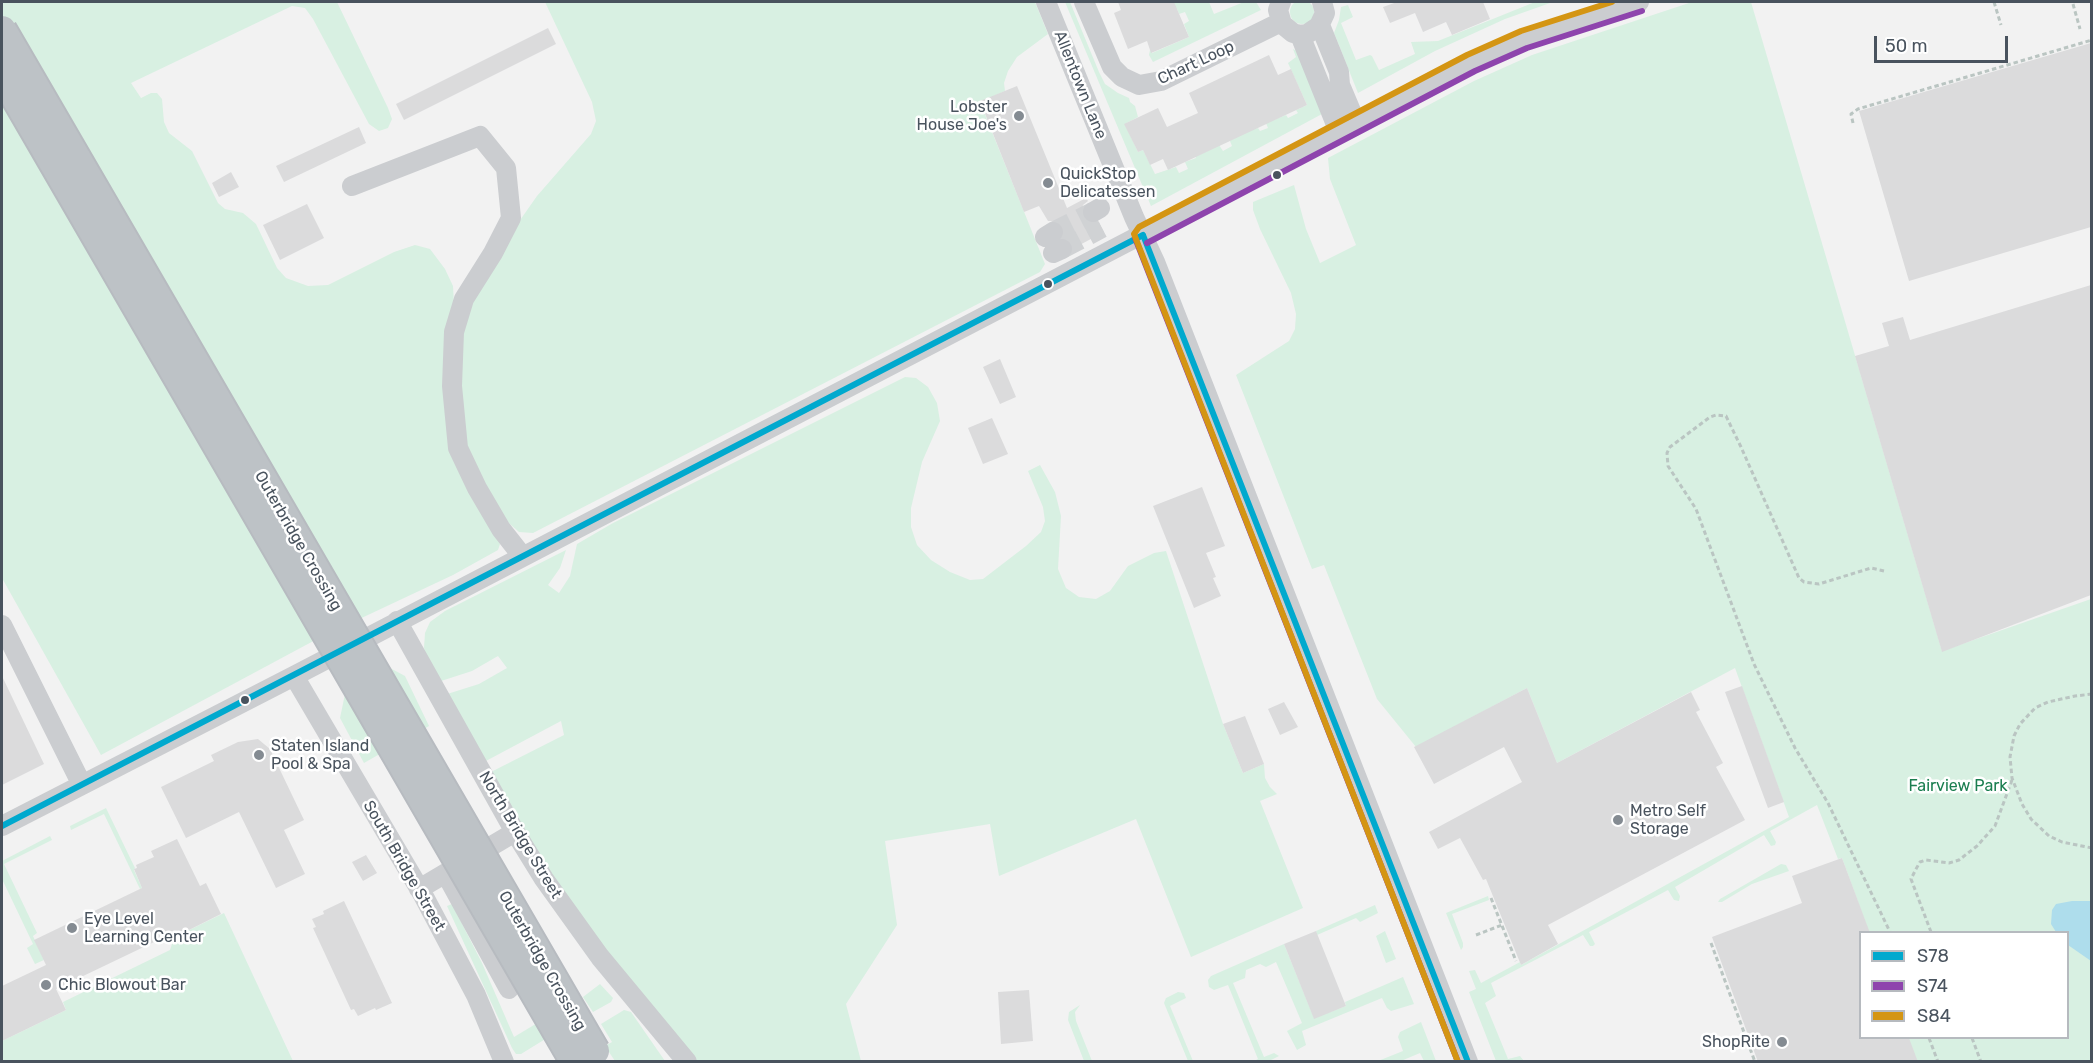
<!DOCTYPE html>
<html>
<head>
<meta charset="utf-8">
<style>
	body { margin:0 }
	#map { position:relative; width:2093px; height:1063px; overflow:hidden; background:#f2f2f2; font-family:Rubik,sans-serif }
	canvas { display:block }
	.frame { position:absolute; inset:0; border:3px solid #49535e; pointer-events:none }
	.legend { position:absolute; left:1859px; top:931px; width:210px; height:108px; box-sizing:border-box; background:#fff; border:2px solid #b6babf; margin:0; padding:8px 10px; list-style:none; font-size:18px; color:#49535e }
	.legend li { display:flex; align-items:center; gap:12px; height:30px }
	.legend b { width:30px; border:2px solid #b6babf }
	.scale { position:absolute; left:1874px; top:36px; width:134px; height:27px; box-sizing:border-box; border:3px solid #49535e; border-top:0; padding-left:8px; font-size:18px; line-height:21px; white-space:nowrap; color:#49535e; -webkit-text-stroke:4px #fff; paint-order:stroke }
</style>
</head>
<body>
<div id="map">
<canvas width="2093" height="1063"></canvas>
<div class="frame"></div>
<ul class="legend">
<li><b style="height:8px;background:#00a9ce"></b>S78</li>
<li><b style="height:8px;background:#8e44ad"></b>S74</li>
<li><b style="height:8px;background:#d49513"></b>S84</li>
</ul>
<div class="scale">50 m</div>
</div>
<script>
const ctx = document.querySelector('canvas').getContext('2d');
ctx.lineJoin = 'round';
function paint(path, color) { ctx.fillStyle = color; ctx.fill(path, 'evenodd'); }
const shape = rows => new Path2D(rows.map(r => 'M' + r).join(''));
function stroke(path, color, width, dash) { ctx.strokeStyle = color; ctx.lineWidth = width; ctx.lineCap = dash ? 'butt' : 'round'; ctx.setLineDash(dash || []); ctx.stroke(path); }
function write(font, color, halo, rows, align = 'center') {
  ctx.font = font + ' Rubik,sans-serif'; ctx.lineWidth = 5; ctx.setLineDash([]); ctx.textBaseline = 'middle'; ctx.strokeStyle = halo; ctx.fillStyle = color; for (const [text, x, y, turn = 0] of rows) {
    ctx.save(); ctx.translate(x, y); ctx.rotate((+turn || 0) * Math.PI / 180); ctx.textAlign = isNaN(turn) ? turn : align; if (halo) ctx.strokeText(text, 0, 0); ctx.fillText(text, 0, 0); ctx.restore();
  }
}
const green = shape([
	'1290 12a12 12 0 1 1 24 0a12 12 0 1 1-24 0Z',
	[2,2,337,2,388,108,392,119,388,128,379,131,369,124,313,19,305,8,292,6,131,83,141,98,151,93,157,93,162,99,164,122,169,133,192,151,218,203,225,209,243,213,256,224,277,268,286,278,308,286,328,285,394,252,415,245,430,249,445,269,453,286,454,304,450,415,500,544,498,550,453,575,319,638,101,755,2,578],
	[545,2,1035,2,1048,34,1017,57,1008,71,1004,83,1005,91,980,102,1045,264,1040,272,533,533,519,532,503,518,467,453,460,373,461,333,479,287,504,243,537,196,591,134,596,121,592,102],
	[1065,2,1070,2,1099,72,1105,84,1118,93,1129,98,1130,102,1135,106,1138,117,1125,124,1138,152,1143,150,1155,174,1176,167,1179,173,1188,169,1185,162,1196,158,1182,127,1219,145,1223,151,1232,146,1228,136,1258,128,1260,131,1268,128,1266,123,1286,115,1288,118,1298,113,1296,110,1307,105,1288,63,1296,57,1293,49,1297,51,1322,114,1151,206],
	[1172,2,1209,2,1214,14,1244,2,1256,2,1261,10,1153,62,1149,55,1150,50,1152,53,1189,37,1184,24,1189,21,1185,12,1179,14,1177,9,1175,10],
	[1535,2,1553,2,1505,19,1435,51,1358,93,1334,33,1339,20,1341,7,1348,5,1353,17,1341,23,1356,60,1370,55,1372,56,1379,70,1415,54,1411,42,1438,41],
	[1692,2,1751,2,1942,651,2091,599,2091,1061,1917,1061,1908,1038,2068,1038,2068,932,1869,932,1842,858,1838,859,1817,805,1770,831,1776,842,1775,845,1771,846,1764,835,1675,887,1680,896,1679,901,1674,900,1668,890,1589,932,1595,944,1593,946,1590,946,1583,935,1491,983,1496,996,1485,1003,1506,1054,1508,1059,1520,1056,1524,1061,1496,1061,1469,992,1476,989,1469,971,1475,970,1481,983,1520,962,1521,965,1789,817,1735,668,1557,763,1527,688,1416,747,1377,699,1324,565,1312,569,1236,375,1289,341,1295,329,1296,314,1291,293,1260,229,1253,210,1253,202,1294,185,1306,229,1320,263,1356,245,1330,179,1328,158,1474,81,1532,55],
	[905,377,916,378,928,387,937,403,940,421,922,462,911,508,911,527,917,545,931,560,950,572,970,580,983,579,1026,546,1041,532,1045,521,1043,507,1028,471,1040,465,1055,492,1061,516,1058,569,1066,588,1079,597,1096,599,1110,591,1128,566,1154,553,1166,551,1223,724,1243,773,1264,764,1265,778,1270,787,1277,794,1260,801,1303,908,1191,957,1136,819,999,876,990,824,885,841,897,925,846,1004,861,1061,690,1061,562,891,489,773,564,735,561,721,484,762,444,695,479,684,507,668,498,656,472,671,438,682,428,662,424,648,425,633,430,622,445,611,566,550,560,568,548,585,559,593,570,576,577,544,613,523],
	[390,668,405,676,429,726,364,763,340,718,345,694],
	[106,808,135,868,134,870,142,888,140,889,104,814,71,830,70,826],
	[50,836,52,840,4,864,37,933,33,936,44,960,35,964,27,948,33,944,2,879,2,861],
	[1781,864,1786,865,1789,871,1752,884,1722,902,1718,902,1720,899],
	[1488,896,1489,900,1452,914,1463,943,1463,947,1461,950,1446,913],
	[452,904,482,963,514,1037,539,1022,547,1038,521,1054,516,1054,512,1048,447,906],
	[1375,905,1378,913,1360,922,1356,918,1317,935,1316,931],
	[224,913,293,1061,2,1062,2,1041,66,1010,63,1002,170,950,172,944,166,931,171,928,175,937],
	[1385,931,1396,959,1386,963,1376,936],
	[1284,944,1314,1018,1346,1006,1345,1002,1403,977,1414,1004,1391,1011,1387,1008,1382,998,1302,1031,1306,1045,1297,1050,1287,1031,1302,1023,1282,976,1276,962,1266,967,1260,964,1246,970,1245,978,1233,983,1264,1057,1274,1053,1279,1056,1269,1061,1254,1061,1258,1059,1228,985,1214,990,1209,987,1208,980,1211,976],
	[600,984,613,998,611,1002,593,1012,583,997],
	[1178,992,1184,993,1186,998,1170,1006,1193,1061,1188,1061,1164,1003,1166,998],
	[1080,1005,1075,1012,1076,1021,1092,1061,1084,1061,1068,1020,1069,1012],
	[624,1010,631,1012,665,1061,615,1061,605,1046,612,1042,601,1024],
	[1421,1022,1436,1061,1424,1061,1420,1053,1401,1061,1378,1061,1403,1051,1398,1037,1400,1032]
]);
const water = shape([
	[2072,901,2091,901,2091,961,2068,945,2068,932,2056,932,2051,924,2052,910,2056,904]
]);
const building = shape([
	[1118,2,1174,2,1189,37,1151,53,1147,41,1128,49,1114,13,1121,10],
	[1397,2,1483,2,1490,19,1452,35,1446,22,1423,32,1415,13,1390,23,1383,7],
	[548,28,556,44,404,120,396,104],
	[2091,43,2091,227,1909,281,1859,111],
	[1269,55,1278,75,1291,69,1307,105,1168,170,1163,159,1150,165,1143,150,1138,152,1124,124,1158,108,1167,127,1198,113,1189,93],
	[1017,86,1067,208,1086,198,1088,201,1083,205,1081,211,1082,217,1088,223,1099,222,1104,232,1074,248,1069,240,1064,237,1065,231,1063,225,1058,221,1048,221,1039,206,1024,212,980,101],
	[359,127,366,143,284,182,276,166],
	[231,172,239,187,219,197,212,183],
	[307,204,324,238,280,260,263,225],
	[2091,285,2091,595,1942,652,1855,356,1889,346,1882,323,1903,317,1910,340],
	[1000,359,1016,397,1000,404,983,367],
	[992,418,1008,454,983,464,968,428],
	[1202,487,1225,546,1206,553,1216,577,1213,578,1221,596,1194,608,1153,506],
	[2,676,44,764,2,785],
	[1742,686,1784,802,1768,808,1725,692],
	[1527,688,1557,763,1691,692,1700,710,1696,712,1723,763,1716,767,1745,820,1548,925,1558,944,1521,965,1486,879,1483,880,1460,838,1438,849,1429,832,1522,782,1504,747,1434,784,1414,747],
	[1284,702,1298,727,1280,735,1268,709],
	[1245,716,1264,764,1243,773,1223,724],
	[258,739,270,749,304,820,284,830,305,874,276,888,239,812,186,838,161,787,214,761,211,755,238,742],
	[177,839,200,886,206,883,221,914,175,937,173,933,56,989,66,1010,2,1041,2,986,46,965,34,940,142,888,134,869,137,868,136,865,154,857,151,851],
	[366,855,377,873,363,881,352,862],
	[1842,858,1870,933,1860,933,1860,1038,1909,1038,1918,1062,1758,1062,1712,937,1802,903,1792,876],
	[344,901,392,1003,376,1010,375,1008,358,1016,354,1009,351,1010,313,928,316,927,312,919,324,914,323,911],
	[1316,931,1346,1006,1314,1019,1284,944],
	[1029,990,1033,1041,1001,1044,998,992]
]);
const minorTunnel = shape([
	[1053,232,1093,212],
	[1062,249,1102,228]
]);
const path = shape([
	[1994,2,2001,25],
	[2073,4,2080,29],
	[1853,123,1851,114,1858,109,2092,40],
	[1884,571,1871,568,1819,584,1804,582,1799,578,1741,447,1726,416,1716,415,1710,417,1670,447,1667,453,1668,466,1696,509,1754,664,1795,748,1828,803,1890,932],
	[2092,694,2075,696,2048,702,2035,708,2020,724,2014,736,2010,757,2012,778,2022,804,2031,819,2049,836,2062,842,2092,848],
	[1491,898,1516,961],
	[1931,932,1911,879,1916,869,1920,862,1926,860,1949,863,1959,860,1977,846,1995,826,2012,780],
	[1476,935,1502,925],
	[1711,943,1755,1062],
	[1929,1038,1938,1062],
	[1972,1038,1981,1062]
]);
const minor = shape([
	[1046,2,1134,217,1155,262,1468,1062],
	[1084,2,1112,67,1122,77,1139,85,1161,81,1281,22],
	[1281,2,1278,10,1282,24,1293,33,1300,35,1307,34,1319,26,1325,13,1322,2],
	[1320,25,1339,72,1340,85,1356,123],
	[1300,35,1339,132],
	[352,186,480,136,506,168,511,218,493,253,464,299,454,332,452,386,458,448,477,488,501,529,523,557],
	[1093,212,1100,208],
	[1045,237,1053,232],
	[1053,253,1062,249],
	[397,621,515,832,544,879,600,957,687,1062],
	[2,625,82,785],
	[294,676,423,895,476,995,504,1062],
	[2,826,294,676,1471,63,1524,40,1639,2],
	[446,874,509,989],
	[419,889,515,832]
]);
const highwayBridge = shape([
	[2,30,595,1051],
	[2,74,575,1062]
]);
const bus1 = shape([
	[1143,235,1468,1062],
	[2,826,1143,235]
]);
const bus2 = shape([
	[1135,238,1458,1062],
	[1147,243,1475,71,1527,48,1642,11]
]);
const bus3 = shape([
	[1458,1062,1134,234,1139,227,1467,55,1521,31,1612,2]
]);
const markers = [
	[1019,116,6,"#848b92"],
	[1277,175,5,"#49535e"],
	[1048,183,6,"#848b92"],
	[1048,284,5,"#49535e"],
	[245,700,5,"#49535e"],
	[259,755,6,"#848b92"],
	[1618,820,6,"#848b92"],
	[72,928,6,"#848b92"],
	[46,985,6,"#848b92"],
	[1782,1042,6,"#848b92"]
];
const streetNames = [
	["Chart Loop",1196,63,-25],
	["Allentown Lane",1080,85,68],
	["Outerbridge Crossing",298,541,60],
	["North Bridge Street",520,835,59],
	["South Bridge Street",404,866,60],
	["Outerbridge Crossing",542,961,60]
];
const poiNames = [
	["Lobster",1007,107,"right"],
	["House Joe's",1007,125,"right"],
	["QuickStop",1060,174],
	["Delicatessen",1060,192],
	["Staten Island",271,746],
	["Pool & Spa",271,764],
	["Metro Self",1630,811],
	["Storage",1630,829],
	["Eye Level",84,919],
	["Learning Center",84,937],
	["Chic Blowout Bar",58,985],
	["ShopRite",1770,1042,"right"]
];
const parkNames = [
	["Fairview Park",1958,786]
];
paint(green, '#d8f0e2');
paint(water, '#aeddec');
paint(building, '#dbdbdc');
stroke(minorTunnel, '#d0d2d4', 20, [20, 10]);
stroke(path, '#bac5c2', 3, [4.5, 3]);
stroke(minor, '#cbcdd0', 20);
stroke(highwayBridge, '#b7bbc0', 32, []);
stroke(highwayBridge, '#bdc2c6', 28);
stroke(bus1, '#00a9ce', 6);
stroke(bus2, '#8e44ad', 6);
stroke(bus3, '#d49513', 6);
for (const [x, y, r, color] of markers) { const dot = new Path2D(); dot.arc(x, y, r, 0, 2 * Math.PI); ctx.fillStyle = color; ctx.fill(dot); stroke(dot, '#fff', 2); }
write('16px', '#49535e', '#fff', streetNames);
write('16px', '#49535e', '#fff', poiNames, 'left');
write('16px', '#1b7e50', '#fff', parkNames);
</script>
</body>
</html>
